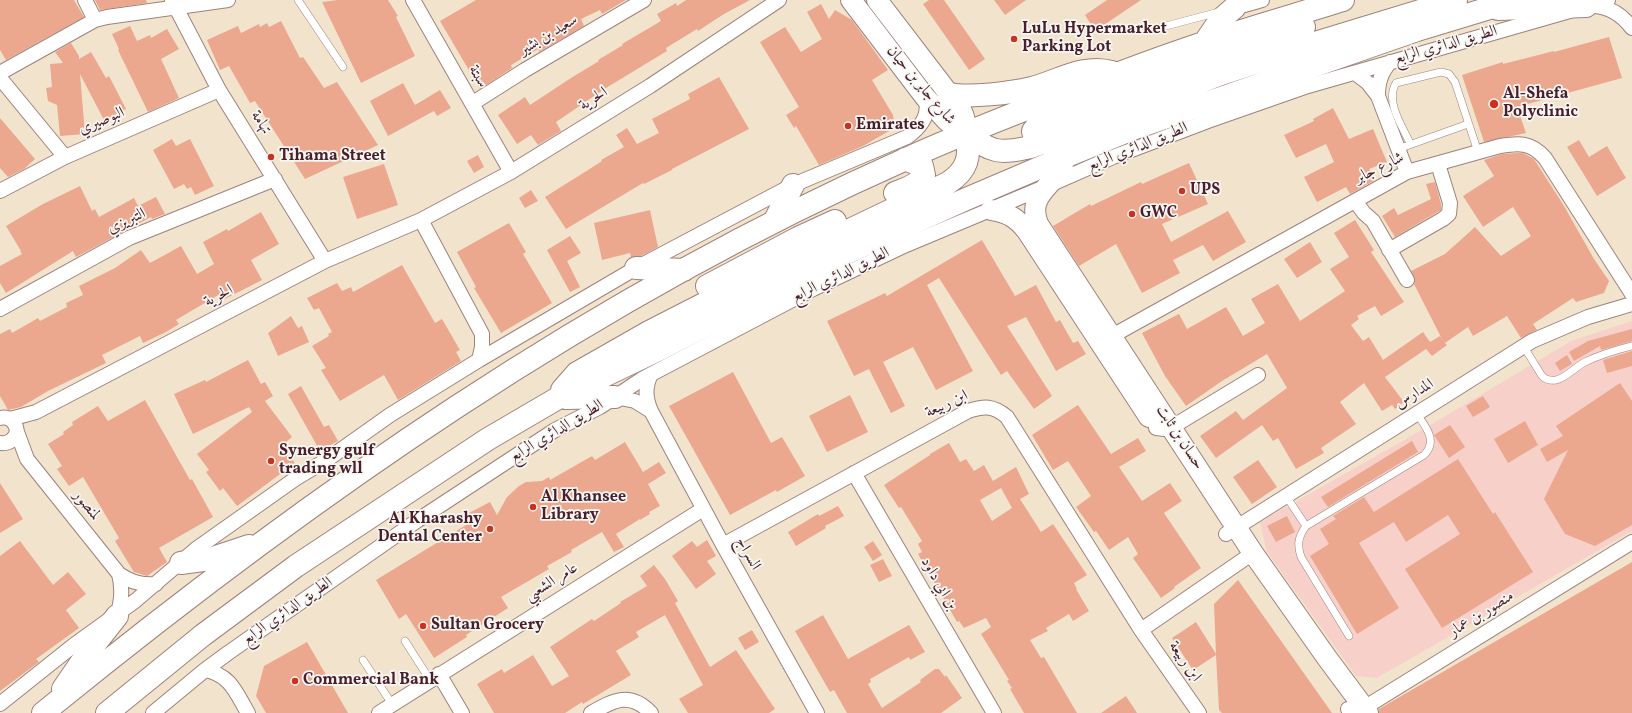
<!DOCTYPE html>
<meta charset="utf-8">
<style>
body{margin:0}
canvas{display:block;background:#f2e4cc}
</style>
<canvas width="1632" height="713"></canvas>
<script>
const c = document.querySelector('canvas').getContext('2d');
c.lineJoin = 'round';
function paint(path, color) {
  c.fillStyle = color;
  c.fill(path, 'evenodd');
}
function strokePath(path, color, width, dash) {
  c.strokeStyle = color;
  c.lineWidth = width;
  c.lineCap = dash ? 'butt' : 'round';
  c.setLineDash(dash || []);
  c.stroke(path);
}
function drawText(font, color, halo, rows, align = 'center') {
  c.font = font + ' Vollkorn,Amiri,serif';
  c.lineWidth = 3.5;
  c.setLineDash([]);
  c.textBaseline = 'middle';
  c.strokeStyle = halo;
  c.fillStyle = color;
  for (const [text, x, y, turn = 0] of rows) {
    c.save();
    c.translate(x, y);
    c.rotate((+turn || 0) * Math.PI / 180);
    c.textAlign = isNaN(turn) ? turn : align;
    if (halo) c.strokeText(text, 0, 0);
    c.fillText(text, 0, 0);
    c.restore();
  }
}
const built = new Path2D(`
 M1632 321V531L1377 678 1356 676 1267 552 1260 522 1427 427 1571 341Z`);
const building = new Path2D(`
 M0 0H74L84 17 6 60 0 50Z
 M95 0H146L147 3 100 10Z
 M338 0H388L398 16 396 17 415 56 361 83 322 2Z
 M476 0H626L602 14 600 10 581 19 584 26 539 52 538 49 511 65 512 68 480 89 440 21Z
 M686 0H750L724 14 698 31 697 29 666 48 667 51 606 88 556 122 561 131 538 145 531 135 517 144 498 115 525 97 530 105 571 78 599 61 598 60 623 45 622 44 661 21 657 14 676 3 677 6Z
 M929 0H944L985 59 969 70 923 4Z
 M994 0H1026L1005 15Z
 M1107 0H1141L1095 31 1085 15Z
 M821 4 829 19 835 10 852 20 888 70 872 80 893 115 894 122 889 131 863 146 819 165 796 126 794 128 786 115 799 107 760 42 785 27 801 52 822 39 807 12Z
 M281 21 300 58 303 57 324 88 337 82 378 145 305 179 255 101 250 103 229 66 220 70 207 40 238 26 241 33 259 24 260 27 267 23 269 27Z
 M130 26 137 41 150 35 151 38 167 29 179 49 161 59 179 98 148 112 118 50 119 49 112 34Z
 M1609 37 1622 78 1517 107 1526 133 1484 142 1462 75 1503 62V64L1554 51V52Z
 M71 43 79 56V59L91 52 106 78 109 76 126 109 104 120 80 74 85 134 60 136 57 105 48 101 46 88 52 87 50 64 63 63 55 52Z
 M719 77 749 129 672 169V170L644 184 643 183 566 229 545 197 588 170 602 161 601 160 624 147 616 135 627 128 637 144 659 133 652 119 690 99 688 94Z
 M403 83 415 105 440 90 451 108 437 116 434 111 388 136 370 101Z
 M1333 108 1349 139 1373 129 1387 162 1369 169 1375 180 1350 194 1346 187 1317 202 1304 177 1334 162 1326 144 1296 158 1284 135 1314 121 1313 119Z
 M0 118 35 159 24 169 8 177 0 168Z
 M172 139 176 146 190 139 214 186 195 195 191 187 187 189 184 184 174 189 153 150Z
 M1579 140 1589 157 1607 146 1626 178 1597 196 1567 147Z
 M1518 153H1523L1534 159 1564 206 1594 259 1609 281 1604 293 1576 302 1573 298 1533 324 1537 330 1521 338 1507 316 1473 336 1468 327 1445 343 1447 345 1432 356 1426 349 1385 377 1404 402 1395 409 1392 405 1382 411 1364 383 1340 402 1356 424 1321 448 1324 453 1296 469 1278 438 1273 441 1262 425 1216 458 1200 436 1236 411 1243 420 1287 388 1267 354 1222 381 1186 406 1165 376 1142 333 1179 314 1187 329 1226 307 1243 336 1265 323 1251 299 1278 284 1300 321 1345 291 1330 269 1349 257 1334 233 1355 220 1374 250 1371 252 1404 302 1381 316 1375 306 1357 316 1359 319 1351 325 1363 341 1369 337 1383 360 1423 332 1430 342 1440 336 1443 341 1414 284 1415 280 1411 271 1445 254 1475 227 1501 256 1531 236 1513 207 1483 227 1463 196 1494 176 1484 160 1502 154Z
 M478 155 484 167 474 173 467 161Z
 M1189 163 1208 204 1162 224 1171 242 1228 211 1246 242 1213 261 1203 245 1173 260 1180 273 1142 293 1116 244 1079 266 1053 226 1090 204 1091 206 1141 182 1142 184Z
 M384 164 398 205 357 219 343 177Z
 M1435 182 1441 204V210L1395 237 1382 216 1394 208 1398 215 1431 199 1426 184Z
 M80 186 92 211 95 209 99 217 134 198 138 206 156 197 165 214 152 219 151 217 76 257 73 251 6 293 0 283V266L22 254 20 251H21L6 226 43 204Z
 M531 190 538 201 525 208 519 198Z
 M650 210 658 247 641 256 631 257 630 253 602 260 594 223Z
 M261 212 279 244 251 260 262 280 223 300 220 294 176 320 179 324 166 332 143 343 140 336 102 355 106 363 48 391 21 407 8 410 0 396V334L10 329 12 333 38 318 40 321 67 307 66 303 83 295 79 286 115 268 141 250 150 263 181 246 197 274 214 264 203 242 227 229 228 231Z
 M509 223 526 252 523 254 552 303 501 333 474 288 476 287 457 252Z
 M570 236 581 253 567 261 580 287 570 292 547 250Z
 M982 240 1015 296 1036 285 1056 322 1060 320 1073 343 1078 341 1086 354 1056 371 1026 317 1007 326 1052 396 1034 409 1007 371 1001 375 939 278 927 285 973 371 936 390 913 347 883 362 905 406 891 413 869 369 854 376 827 321 885 293 887 296Z
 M1310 242 1322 262 1297 278 1284 259Z
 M402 265 435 323 442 319 460 350 456 352 461 361 398 400 384 375 340 401 321 370 326 368 312 346 329 336 328 334 332 332 319 308 314 310 307 298 337 283 342 291 351 287 353 292Z
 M291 316 298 328 302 326 309 342 278 356 268 333Z
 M1632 329V341L1601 350 1600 346 1574 361 1569 352 1588 341Z
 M1632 351V366L1607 373 1603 360Z
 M1567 355 1572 364 1560 371 1555 363Z
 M248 360 261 384 265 382 273 396 265 401 292 437 281 446 295 463 237 506 223 488 220 491 206 472 209 470 197 454 252 412 249 407 193 434 174 394 205 380 206 382Z
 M733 372 771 443 782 437 805 476 777 492 776 490 730 515 669 406Z
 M1620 383 1632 401V525L1595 546 1565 534 1544 499 1568 450 1547 462 1540 449 1563 436 1556 426Z
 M301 386 324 427 329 425 338 441 320 451 288 394Z
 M850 395 868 432 827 452 809 416Z
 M1483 396 1490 407 1473 417 1466 406Z
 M145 400 190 480 192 479 213 517 159 548 167 562 147 576 134 572 115 541 119 538 83 477 69 486 57 469 62 466 48 444 64 434 63 432 73 425 72 422 98 406 108 421Z
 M1078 405 1111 454 1138 438 1146 451 1119 467 1142 501 1170 483 1182 501 1164 513 1201 568 1174 587 1175 588 1161 598 1133 558 1138 554 1128 537 1109 550 1096 531 1094 532 1076 507 1091 496 1068 461 1053 470 1032 435Z
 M1525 421 1538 445 1508 463 1494 439Z
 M1450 425 1465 447 1449 458 1434 435Z
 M1412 441 1418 452 1328 507 1321 497Z
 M625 442 643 472 659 462 666 473 648 484 660 506 649 512 650 514 640 520V519L616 534 624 547 614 552 602 532 571 550 572 552 547 566 549 569 501 597 508 608 466 635 467 637 434 658 406 614 399 619 376 580 471 522 467 514 490 502 497 515 507 497 519 486 526 482 542 481 549 477 550 480 592 456 595 460Z
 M949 443 960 462 966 459 974 471 984 465 993 481 1016 467 1029 494 1020 499 1041 532 1053 524 1087 575 1074 583 1077 589H1076L1089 611 1073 621 1069 614 1046 628 1048 631 1030 640 1041 658 1044 657 1077 713H1024L1010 689 1012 688 1007 681 1009 680 981 634 991 627 986 618 964 628 959 621 957 622 918 554 922 552 918 544 922 541 901 507 899 508 884 485 930 455V454ZM1001 488 1012 508 992 521 980 500Z
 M1458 459 1493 514 1495 512 1533 572 1442 628 1405 569 1460 534 1448 515 1406 542 1394 522 1359 543 1399 608 1357 634 1310 556 1329 544 1320 529 1336 519 1333 516 1364 497 1374 512Z
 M1258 460 1277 487 1252 504 1233 477Z
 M0 483 23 519 0 533Z
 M838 506 844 516 825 526 826 528 796 546 788 532 818 514 819 516Z
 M1287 516 1295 532 1276 542 1267 526Z
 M707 540 716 556 707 561 716 574 696 589 672 556 692 541 697 547Z
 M20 541 53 585 68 572 86 594 66 610 79 628 36 659 39 662 0 691V556Z
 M873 541 882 555 873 561 864 547Z
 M883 559 892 576 879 582 870 565Z
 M1632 562V713H1379V709Z
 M654 565 665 579 678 601 675 603 710 667 736 650 775 709 769 713H688L679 699 703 685 665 615 636 632 639 637 616 651 631 675 583 704 582 702 565 713H494L477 684 502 669 504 673 533 655 552 686 569 676 550 647 592 619 594 621 621 603 620 602 647 586 640 576Z
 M1238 580 1332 713H1222L1219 710 1216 655 1193 670 1172 638 1196 622 1216 654 1214 604Z
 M823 615 848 659 909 625 925 652 910 660 909 657 870 679 871 682 868 684 882 708 921 682 920 680 935 669H939L945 677 946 675 962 698 941 713H847L834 690 830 692 795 631Z
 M752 630 759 642 745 650 738 638Z
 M307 642 348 713H266L256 696 264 666Z
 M1126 696 1137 713H1101Z`);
const lane = new Path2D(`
 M298 0 343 67
 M1162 27 1219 12
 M1410 143C1402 126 1385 101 1396 83L1441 72 1449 74 1455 82 1478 152
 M1398 149 1468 124
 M1524 347 1542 376C1546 380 1550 381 1556 380 1566 378 1575 367 1585 362 1600 355 1616 350 1632 346
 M1286 496 1306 526 1424 455C1438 441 1426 427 1417 414
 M1306 526C1298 537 1297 545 1301 557L1349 636
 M405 641 430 680
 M363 660 392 704`);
const street = new Path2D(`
 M85 0 95 20
 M172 0 219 90 325 261
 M413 0 511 172
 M1592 6C1609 6 1622 15 1632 28
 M1234 8 1262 0
 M0 73 95 20 107 17 228 0
 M1355 73 1368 83 1378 96 1407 172
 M0 78 65 157
 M1378 96C1378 82 1381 73 1390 62
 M473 103 525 70 644 0
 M0 191 65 157 219 90
 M1355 201 1364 213 1373 221 1407 280
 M421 220 482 334V347L479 360
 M1389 250 1443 219 1449 214 1450 203 1438 164
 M0 309 129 238 275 179
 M1102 337 1112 336 1407 172 1500 146C1519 143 1531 142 1545 158L1632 294
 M651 374C645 387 645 397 651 411L723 545 817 713
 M615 397 635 401 651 411
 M0 418C10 416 16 422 17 432 14 440 9 444 0 443
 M10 419 36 412 325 261 421 220 511 172 650 86 779 0
 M1156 428 1165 429 1172 427 1258 375
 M17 432 27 459 119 574C131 582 141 585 156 584
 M854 473 994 713
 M1226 534 1532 341 1588 317 1632 304
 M723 545 968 411C984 406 993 405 1007 417L1141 630 1199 713
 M117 616C122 601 123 589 119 574
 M1141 630 1253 553
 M205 670C231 675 236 693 248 713
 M439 674 462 713
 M0 704 74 645 135 601 196 549 295 479 328 459 390 415 479 360 636 268 793 185 907 137C921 127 931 115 925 97
 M1348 709 1359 710 1364 708 1632 542
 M153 713 205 670 228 653 418 520 555 430 600 407 642 379 813 289 906 245 1047 186 1113 157 1208 121 1308 86 1608 0
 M379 713 703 509
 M591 713C614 700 630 691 651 713`);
const secondary = new Path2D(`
 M851 0 925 97 947 121 957 129 966 133C966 114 961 108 949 94L877 0
 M1067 156C1063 163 1060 170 1056 176 1043 192 1029 201 1038 224L1253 553 1327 658 1368 713
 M991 210C1008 213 1016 217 1027 231L1149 417`);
const primary = new Path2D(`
 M1498 9 1586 6
 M1205 42 1220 20 1234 8
 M949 94C970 98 1011 93 1032 88 1059 81 1083 64 1112 72
 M966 133C992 153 999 154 1031 147L1221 74 1312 44 1456 0
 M1044 143 1035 139 1033 131 1037 126 1043 123 1304 27
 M895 193C905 189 919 185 924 175L922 166 905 159
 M774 222 793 185
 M636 268 684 270
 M707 286 798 238 835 221
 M562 390 577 373 649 332 833 238 948 183C968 170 971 156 966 133
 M565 398 615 397
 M181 563 210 559 249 546
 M63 689 87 654 117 616
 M43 713C308 497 592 298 906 159 954 137 1003 118 1052 99 1103 79 1154 59 1207 42 1252 27 1298 14 1343 0
 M107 713 203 635 296 566 488 439 558 398 662 348 849 252 964 200 1067 156 1135 128 1417 30 1516 0`);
const markers = [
 [1014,39,4,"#c8321e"],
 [1494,104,5,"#c8321e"],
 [848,126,4,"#c8321e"],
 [271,157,4,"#c8321e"],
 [1182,191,4,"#c8321e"],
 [1132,214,4,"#c8321e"],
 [271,461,4,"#c8321e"],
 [533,507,4,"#c8321e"],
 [490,529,4,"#c8321e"],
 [423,626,4,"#c8321e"],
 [295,681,4,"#c8321e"]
];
const poiNames = [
 ["LuLu Hypermarket",1022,30],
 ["Parking Lot",1022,48],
 ["Al-Shefa",1503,95],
 ["Polyclinic",1503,113],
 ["Emirates",856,126],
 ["Tihama Street",279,157],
 ["UPS",1190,191],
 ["GWC",1140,214],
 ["Synergy gulf",279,452],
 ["trading wll",279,470],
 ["Al Khansee",541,498],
 ["Library",541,516],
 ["Al Kharashy",482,520,"right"],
 ["Dental Center",482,538,"right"],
 ["Sultan Grocery",431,626],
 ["Commercial Bank",303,681]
];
const streetNames = [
 ["سعيد بن بشير",549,36,-31],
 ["الطريق الدائري الرابع",1446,46,-16],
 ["سبتة",477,77,60],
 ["شارع جابر بن حيان",920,86,50],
 ["الحرية",594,100,-32],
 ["البوصيري",102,122,-23],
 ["تهامة",260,123,58],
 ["الطريق الدائري الرابع",1138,148,-22],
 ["شارع جابر",1380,169,-26],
 ["التبريزي",127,222,-25],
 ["الطريق الدائري الرابع",841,276,-26],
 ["الحرية",219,297,-27],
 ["المدارس",1415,395,-32],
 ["ابن ربيعة",947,405,-25],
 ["الطريق الدائري الرابع",557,432,-31],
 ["حسان بن ثابت",1179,438,57],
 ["لمنصور",86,506,51],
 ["السراج",747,554,61],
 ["عامر الشعبي",552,583,-32],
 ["بن ابي داود",938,584,60],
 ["الطريق الدائري الرابع",288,612,-35],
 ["منصور بن عمار",1482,615,-32],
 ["ابن ربيعة",1184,662,55]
];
paint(built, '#f7d0ca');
paint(building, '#eca78f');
strokePath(lane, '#9e827c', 8);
strokePath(street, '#9e827c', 16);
strokePath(secondary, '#9e827c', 22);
strokePath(primary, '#9e827c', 24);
strokePath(lane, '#fff', 7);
strokePath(street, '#fff', 14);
strokePath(secondary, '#fff', 20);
strokePath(primary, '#fff', 22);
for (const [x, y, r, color] of markers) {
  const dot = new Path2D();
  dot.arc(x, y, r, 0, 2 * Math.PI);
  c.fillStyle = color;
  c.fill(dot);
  strokePath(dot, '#f6f6f2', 1.5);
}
drawText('bold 16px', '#4a1f2b', '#f6f6f2', poiNames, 'left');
drawText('16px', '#4a1f2b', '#f6f6f2', streetNames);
</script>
